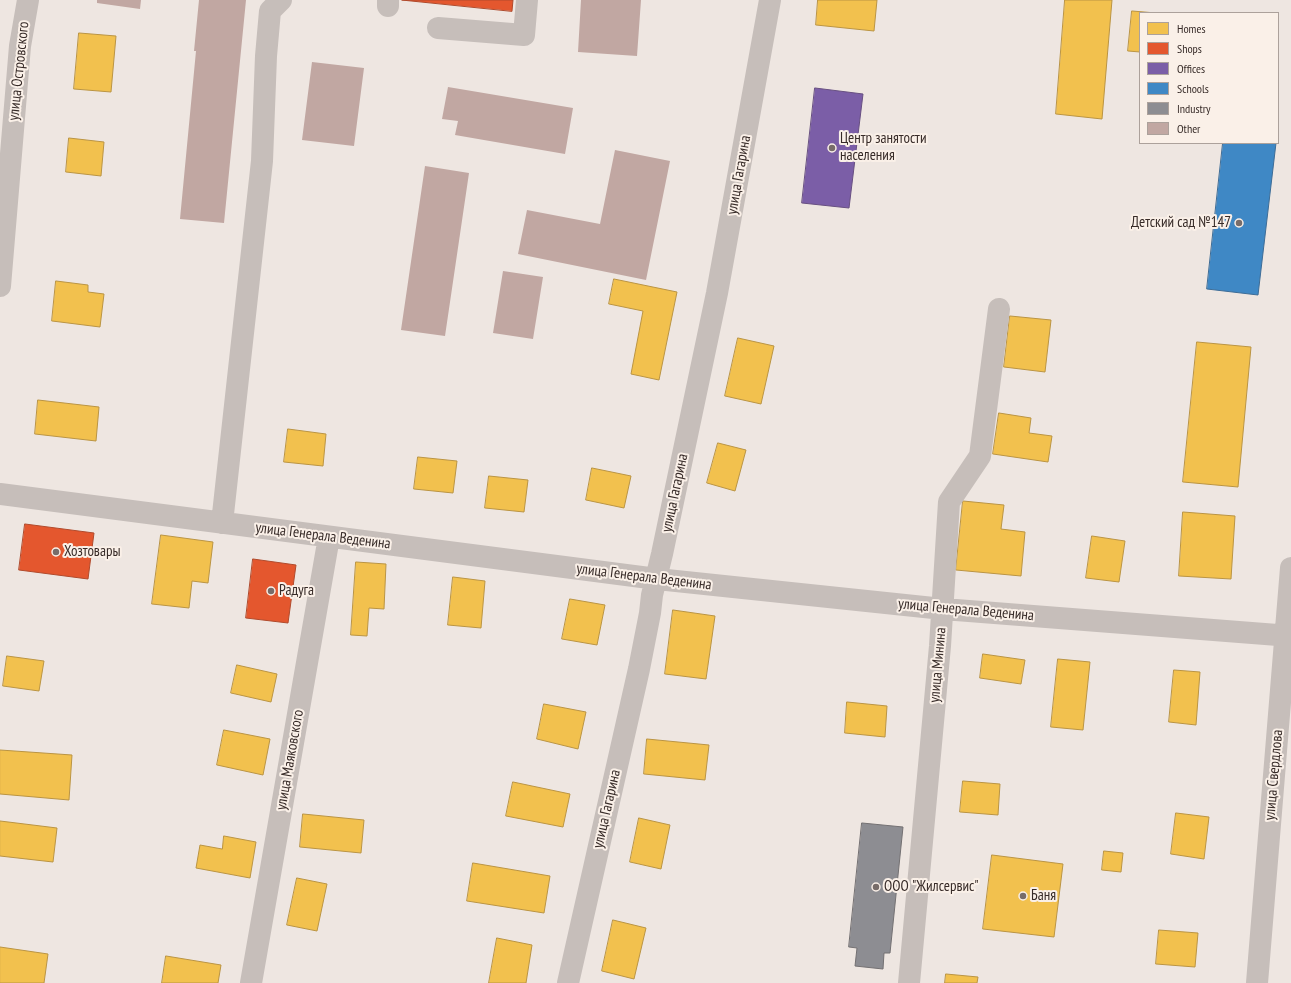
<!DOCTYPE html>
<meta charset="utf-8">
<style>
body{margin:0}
#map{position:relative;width:1291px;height:983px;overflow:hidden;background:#eee6e1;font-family:"PT Sans Narrow",sans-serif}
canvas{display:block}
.legend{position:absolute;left:1139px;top:12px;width:140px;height:132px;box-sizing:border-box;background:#faf0e8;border:1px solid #aca19b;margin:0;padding:5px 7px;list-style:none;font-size:12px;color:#372b28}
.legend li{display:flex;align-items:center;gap:8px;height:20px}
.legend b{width:20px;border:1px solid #aca19b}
</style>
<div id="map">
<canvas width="1291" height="983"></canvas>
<ul class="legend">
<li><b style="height:11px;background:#f2c14e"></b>Homes</li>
<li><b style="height:11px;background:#e4572e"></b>Shops</li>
<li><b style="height:11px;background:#7b5ea7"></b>Offices</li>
<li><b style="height:11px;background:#3f88c5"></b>Schools</li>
<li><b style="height:11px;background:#8d8d92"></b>Industry</li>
<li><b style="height:11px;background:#c1a7a2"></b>Other</li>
</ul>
</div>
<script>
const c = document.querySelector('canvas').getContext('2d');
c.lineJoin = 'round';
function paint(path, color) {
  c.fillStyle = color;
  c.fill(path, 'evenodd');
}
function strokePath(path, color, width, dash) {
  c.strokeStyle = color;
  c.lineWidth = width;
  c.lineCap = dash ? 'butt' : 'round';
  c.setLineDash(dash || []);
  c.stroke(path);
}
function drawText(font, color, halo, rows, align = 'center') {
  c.font = font + ' "PT Sans Narrow",sans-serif';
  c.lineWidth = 4;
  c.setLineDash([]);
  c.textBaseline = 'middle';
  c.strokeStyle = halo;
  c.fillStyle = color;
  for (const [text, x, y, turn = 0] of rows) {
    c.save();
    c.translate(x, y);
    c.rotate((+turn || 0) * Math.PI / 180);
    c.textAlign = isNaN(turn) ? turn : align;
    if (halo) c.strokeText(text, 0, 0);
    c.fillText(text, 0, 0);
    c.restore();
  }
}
const homes = new Path2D(`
 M818 0H877L874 31 816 25Z
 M1065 0H1112L1102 119 1056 114Z
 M1132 11 1156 13H1140V52L1128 51Z
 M79 33 116 36 111 92 74 89Z
 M69 138 104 142 101 176 66 172Z
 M614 279 677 292 659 380 631 374 643 311 609 304Z
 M56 281 88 285V292L104 294 100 327 52 321Z
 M1010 316 1051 320 1045 372 1004 367Z
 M738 338 774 346 761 404 725 396Z
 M1197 342 1251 347 1238 487 1183 482Z
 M38 400 99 407 96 441 35 434Z
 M999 413 1031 418 1029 433 1052 436 1048 462 993 454Z
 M288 429 326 434 323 466 284 462Z
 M718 443 746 450 735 491 707 483Z
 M418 457 457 461 453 493 414 489Z
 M592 468 631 476 624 508 586 500Z
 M489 476 528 480 524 512 485 508Z
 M963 501 1004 505 1001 529 1025 532 1021 576 956 570Z
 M1183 512 1235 516 1231 579 1179 576Z
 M161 535 213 542 208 583 192 581 189 608 152 604Z
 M1092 536 1125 541 1119 582 1086 578Z
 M356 562 386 564 384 609 369 608 367 636 351 635Z
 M453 577 485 581 481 628 448 625Z
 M570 599 605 605 597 645 562 639Z
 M673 610 715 616 706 679 665 674Z
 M983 654 1025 660 1021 684 980 678Z
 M7 656 44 661 39 691 3 686Z
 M1058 659 1090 662 1083 730 1051 727Z
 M237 665 277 674 271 702 231 693Z
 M1174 670 1200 672 1196 725 1169 722Z
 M847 702 887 706 885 737 845 733Z
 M544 704 586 712 578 749 537 739Z
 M224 730 270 739 263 775 217 765Z
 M647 739 709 745 705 780 644 774Z
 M0 750 72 755 69 800 0 794Z
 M963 781 1000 784 998 815 960 812Z
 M513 782 570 794 563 827 506 816Z
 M1176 813 1209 817 1204 859 1171 854Z
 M303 814 364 820 361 853 300 847Z
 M639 818 670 825 661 869 630 862Z
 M0 821 57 828 53 862 0 856Z
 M224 836 256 842 250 878 196 868 200 845 222 849Z
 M1104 851 1123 853 1121 872 1102 870Z
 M992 855 1063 864 1054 937 983 929Z
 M473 863 550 876 544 913 467 901Z
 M297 878 327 884 317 931 287 925Z
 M613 920 646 928 634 979 602 971Z
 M1159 930 1198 933 1195 967 1156 964Z
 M497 938 532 945 526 983H489Z
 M0 947 48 954 44 983H0Z
 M166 956 221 965 218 983H162Z
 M946 974 978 977 977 983H945Z`);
const shops = new Path2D(`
 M402 0H513L512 11Z
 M25 524 94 533 88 579 19 570Z
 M253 559 296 565 288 623 246 618Z`);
const offices = new Path2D(`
 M815 88 863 94 849 208 802 203Z`);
const schools = new Path2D(`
 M1223 143H1276L1258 295 1207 289Z`);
const industry = new Path2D(`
 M862 823 903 827 890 953H884L883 969 855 966 857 948 849 947Z`);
const building = new Path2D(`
 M97 0H141L140 9 97 3Z
 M199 0H246L224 223 180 219 196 51H194Z
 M581 0H641L637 56 578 52Z
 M312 62 364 68 354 146 302 140Z
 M448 87 573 108 565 154 455 135 458 121 442 119Z
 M615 150 670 161 646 280 518 254 527 210 600 224Z
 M425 166 469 173 445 336 401 330Z
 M503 271 543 277 533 339 493 333Z`);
const minor = new Path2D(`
 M388 6V0
 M438 28 524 35 527 0
 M0 286 20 46 28 0
 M0 494 657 579 943 609 1291 636
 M222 523 262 161 266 56 270 11 281 0
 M251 983 329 537
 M568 983 639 669 650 613 652 595 662 554 717 293 770 0
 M909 983 940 646 949 502 980 456 999 309
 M1257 983 1291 568`);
const markers = [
 [832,148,4,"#776c69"],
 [1239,223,4,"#776c69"],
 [56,552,4,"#776c69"],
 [271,591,4,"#776c69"],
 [876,887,4,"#776c69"],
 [1023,896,4,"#776c69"]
];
const streetNames = [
 ["улица Островского",19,71,-84],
 ["улица Гагарина",739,175,-80],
 ["улица Гагарина",675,493,-78],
 ["улица Генерала Веденина",323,536,7],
 ["улица Генерала Веденина",644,577,7],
 ["улица Генерала Веденина",966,610,5],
 ["улица Минина",938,665,-85],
 ["улица Маяковского",290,760,-80],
 ["улица Свердлова",1274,775,-85],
 ["улица Гагарина",607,809,-77]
];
const poiNames = [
 ["Центр занятости",840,139],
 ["населения",840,156],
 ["Детский сад №147",1231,223,"right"],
 ["Хозтовары",64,552],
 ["Радуга",279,591],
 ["ООО \"Жилсервис\"",884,887],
 ["Баня",1031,896]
];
paint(homes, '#f2c14e');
strokePath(homes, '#ba9443', 1);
paint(shops, '#e4572e');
strokePath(shops, '#b04a2c', 1);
paint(offices, '#7b5ea7');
strokePath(offices, '#674f81', 1);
paint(schools, '#3f88c5');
strokePath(schools, '#3d6c96', 1);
paint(industry, '#8d8d92');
strokePath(industry, '#737072', 1);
paint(building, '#c1a7a2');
strokePath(minor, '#c6beba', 22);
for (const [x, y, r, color] of markers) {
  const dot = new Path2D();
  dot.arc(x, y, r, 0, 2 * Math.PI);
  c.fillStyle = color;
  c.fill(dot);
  strokePath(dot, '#faf0e8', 1.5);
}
drawText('15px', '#372b28', '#faf0e8', streetNames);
drawText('15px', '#372b28', '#faf0e8', poiNames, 'left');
</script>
